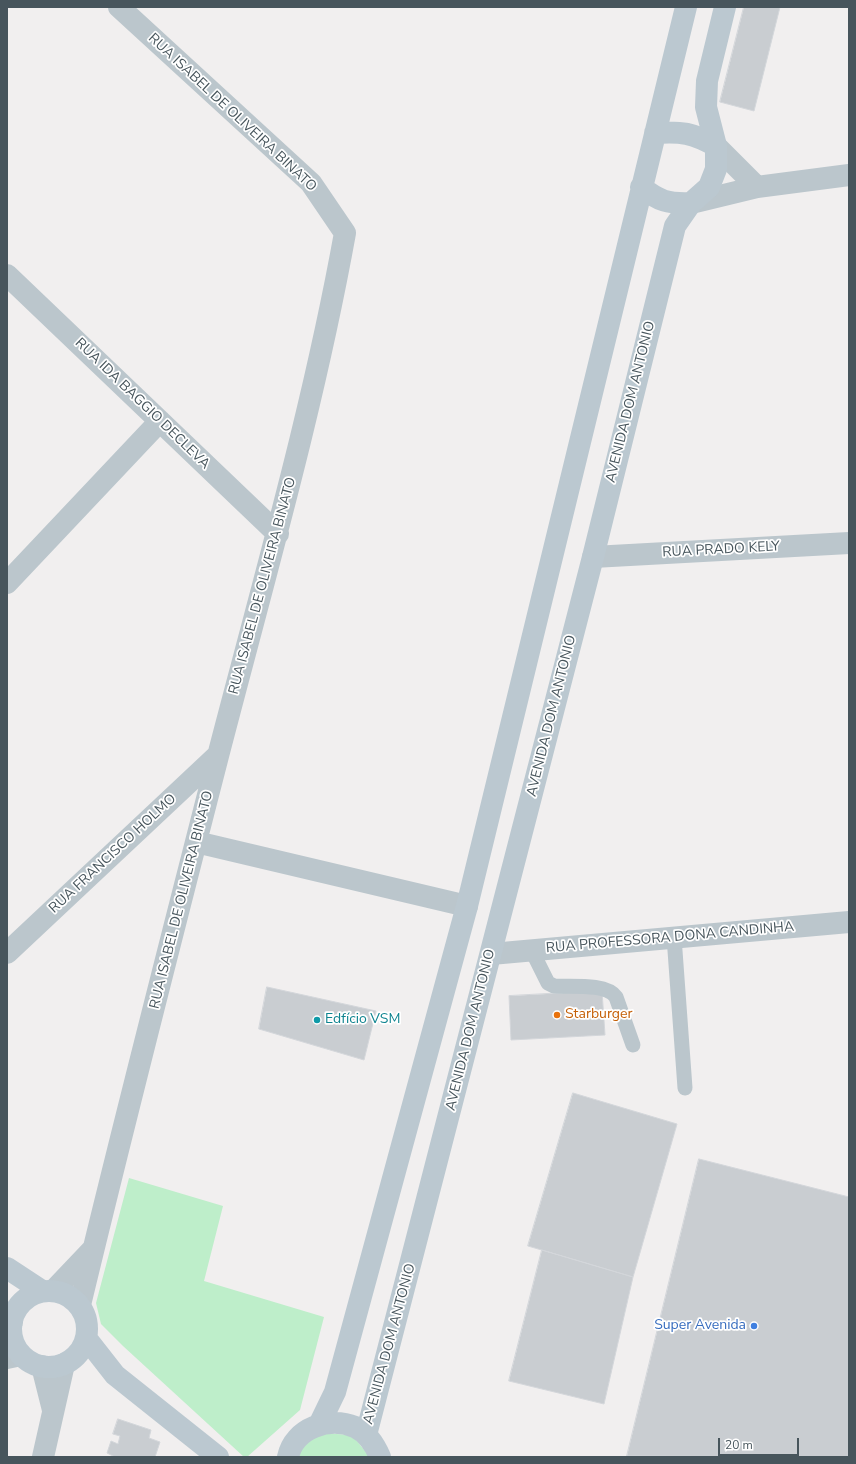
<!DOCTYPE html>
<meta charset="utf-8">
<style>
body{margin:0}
#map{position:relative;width:856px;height:1464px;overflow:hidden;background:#f1efef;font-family:"Nunito Sans",sans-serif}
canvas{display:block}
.frame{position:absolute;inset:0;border:8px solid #47555c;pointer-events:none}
.scale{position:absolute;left:718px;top:1438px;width:81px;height:18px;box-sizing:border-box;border:2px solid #47555c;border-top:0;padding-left:5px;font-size:12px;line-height:14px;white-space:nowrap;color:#47555c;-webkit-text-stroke:3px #fff;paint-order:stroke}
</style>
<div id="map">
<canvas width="856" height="1464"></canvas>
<div class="frame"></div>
<div class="scale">20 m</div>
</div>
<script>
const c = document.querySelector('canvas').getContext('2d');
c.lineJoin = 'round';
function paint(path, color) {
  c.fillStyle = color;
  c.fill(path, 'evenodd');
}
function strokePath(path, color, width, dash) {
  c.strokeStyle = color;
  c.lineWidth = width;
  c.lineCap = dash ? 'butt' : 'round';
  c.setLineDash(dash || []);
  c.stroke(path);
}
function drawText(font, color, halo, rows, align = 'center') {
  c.font = font + ' "Nunito Sans",sans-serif';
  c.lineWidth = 3.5;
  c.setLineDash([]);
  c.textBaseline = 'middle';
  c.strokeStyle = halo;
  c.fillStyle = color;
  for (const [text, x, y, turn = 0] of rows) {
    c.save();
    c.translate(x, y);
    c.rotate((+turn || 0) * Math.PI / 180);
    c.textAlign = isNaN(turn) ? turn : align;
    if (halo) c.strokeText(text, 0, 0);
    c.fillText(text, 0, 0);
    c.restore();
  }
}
const green = new Path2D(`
 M129 1178 223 1206 204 1281 324 1317 300 1410 247 1457H244L123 1346 101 1324 96 1303Z
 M321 1433 352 1435 370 1457H297L302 1447Z`);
const building = new Path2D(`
 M744 7H780L754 111 720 102Z
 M267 987 376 1011 364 1060 259 1029Z
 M602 991 605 1035 511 1040 509 996Z
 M573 1093 677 1124 633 1277 528 1246Z
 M699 1159 849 1197V1457L627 1456Z
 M542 1250 633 1277 604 1404 509 1381Z
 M118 1419 151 1430 149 1438 160 1442 155 1457H115L107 1453 111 1441 118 1444 120 1436 113 1434Z`);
const lane = new Path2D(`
 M674 937 685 1088
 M532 951 548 983 554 986C571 987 606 983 616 997L633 1045`);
const street = new Path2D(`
 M716 146 757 187
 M691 203 757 187 849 175
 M7 275 278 534
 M593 557 849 543
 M7 583 160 421
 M196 842 467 906
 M7 953 218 755
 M491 954 849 922
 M54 1290 93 1249
 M80 1305C124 1122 171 939 218 756 263 582 313 410 345 233L311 183 119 7
 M7 1328 12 1322
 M7 1358 21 1355
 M42 1366 53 1410
 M43 1457 64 1364`);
const secondary = new Path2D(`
 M655 133C681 131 693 133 716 146
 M641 187C659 201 668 204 691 203
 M7 1268 42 1291
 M11 1329a38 38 0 1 1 76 0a38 38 0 1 1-76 0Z
 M86 1338 115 1375 218 1457
 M319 1425 335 1392 467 906 686 7
 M366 1435 593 557 675 226 691 203 709 187 716 169V146L706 107 707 81 725 7
 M288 1457C294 1428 329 1416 355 1427 367 1433 375 1445 380 1457`);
const markers = [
 [557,1015,4,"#e8710a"],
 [317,1020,4,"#0f9aa8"],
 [754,1326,4,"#3f7fe0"]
];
const streetNames = [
 ["RUA ISABEL DE OLIVEIRA BINATO",232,113,43],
 ["AVENIDA DOM ANTONIO",631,402,-76],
 ["RUA IDA BAGGIO DECLEVA",142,404,44],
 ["RUA PRADO KELY",721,550,-3],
 ["RUA ISABEL DE OLIVEIRA BINATO",263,586,-75],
 ["AVENIDA DOM ANTONIO",552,716,-76],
 ["RUA FRANCISCO HOLMO",113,854,-43],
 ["RUA ISABEL DE OLIVEIRA BINATO",182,900,-76],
 ["RUA PROFESSORA DONA CANDINHA",670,938,-5],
 ["AVENIDA DOM ANTONIO",471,1030,-76],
 ["AVENIDA DOM ANTONIO",390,1344,-75]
];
const foodNames = [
 ["Starburger",565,1015]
];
const cultureNames = [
 ["Edfício VSM",325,1020]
];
const shopNames = [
 ["Super Avenida",746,1326]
];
paint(green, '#beeeca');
paint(building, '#c9cdd1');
strokePath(building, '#d3d6da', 1);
strokePath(lane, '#bbc6cc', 15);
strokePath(street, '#bbc6cc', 22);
strokePath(secondary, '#bbc8d0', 22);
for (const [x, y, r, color] of markers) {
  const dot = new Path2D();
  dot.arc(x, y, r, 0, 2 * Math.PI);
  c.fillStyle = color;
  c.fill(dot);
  strokePath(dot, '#fff', 1.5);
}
drawText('14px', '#47555c', '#fff', streetNames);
drawText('14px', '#c56008', '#fff', foodNames, 'left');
drawText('14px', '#0d838f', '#fff', cultureNames, 'left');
drawText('14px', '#366cbe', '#fff', shopNames, 'right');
</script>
